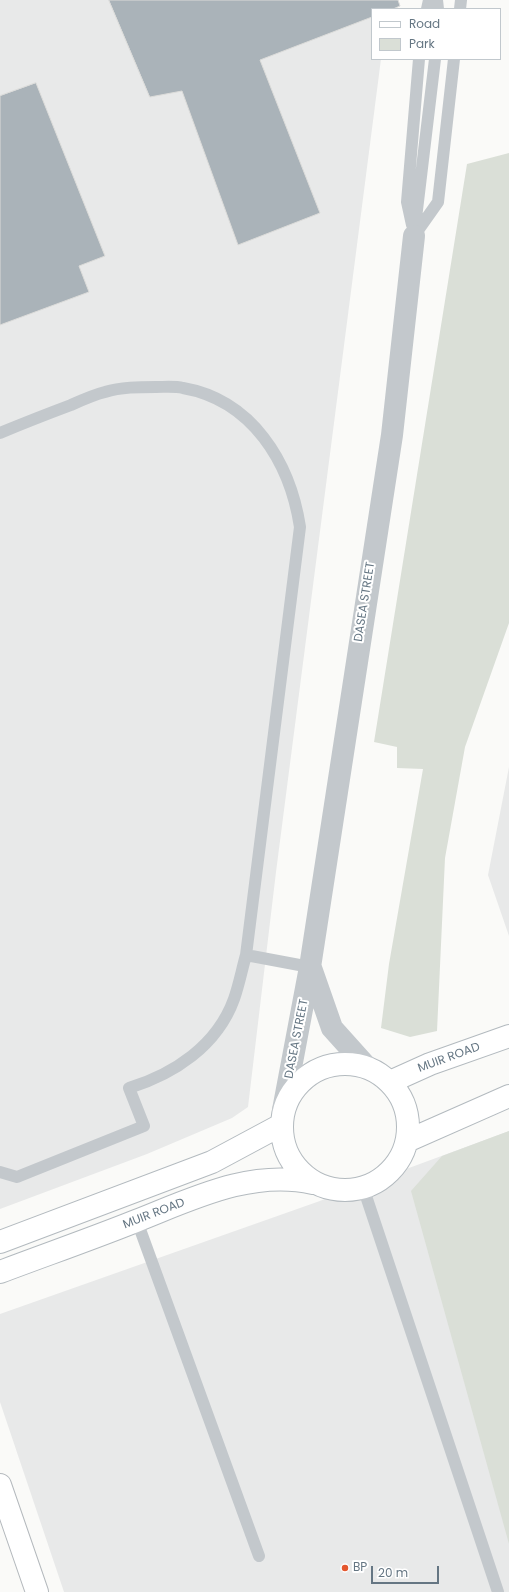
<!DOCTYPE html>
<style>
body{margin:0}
#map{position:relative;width:509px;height:1592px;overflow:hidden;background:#fafaf8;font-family:Poppins,sans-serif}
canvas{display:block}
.legend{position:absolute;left:371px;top:8px;width:130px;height:52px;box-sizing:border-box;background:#fff;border:1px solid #c1c8cd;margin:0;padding:5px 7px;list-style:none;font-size:12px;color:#657683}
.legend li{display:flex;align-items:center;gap:8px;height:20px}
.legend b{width:20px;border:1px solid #c1c8cd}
.scale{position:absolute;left:371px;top:1566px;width:68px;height:18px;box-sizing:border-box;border:2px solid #657683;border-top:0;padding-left:5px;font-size:12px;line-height:14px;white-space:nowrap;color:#657683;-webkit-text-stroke:3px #fff;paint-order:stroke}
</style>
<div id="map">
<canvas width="509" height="1592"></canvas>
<ul class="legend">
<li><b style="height:5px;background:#fff"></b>Road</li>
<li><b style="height:11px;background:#dadfd7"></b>Park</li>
</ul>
<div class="scale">20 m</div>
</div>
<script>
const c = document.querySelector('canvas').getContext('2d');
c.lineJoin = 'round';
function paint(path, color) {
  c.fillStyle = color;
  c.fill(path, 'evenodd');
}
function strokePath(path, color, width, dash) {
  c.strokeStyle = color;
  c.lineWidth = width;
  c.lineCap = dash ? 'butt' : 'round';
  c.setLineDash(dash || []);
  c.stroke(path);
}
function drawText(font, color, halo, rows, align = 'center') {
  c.font = font + ' Poppins,sans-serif';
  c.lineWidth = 4;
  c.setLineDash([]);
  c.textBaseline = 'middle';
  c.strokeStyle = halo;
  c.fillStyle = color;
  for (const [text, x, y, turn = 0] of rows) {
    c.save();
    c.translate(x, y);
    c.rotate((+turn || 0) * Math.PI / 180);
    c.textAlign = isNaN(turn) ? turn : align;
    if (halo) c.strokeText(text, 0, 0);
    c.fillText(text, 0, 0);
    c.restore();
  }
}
const built = new Path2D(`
 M0 0H389L372 9V59H381L276 872 248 1107 232 1118 147 1154 0 1209Z
 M509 767V936L488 875Z
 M509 1131V1592H64L0 1402V1314L317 1202Z`);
const green = new Path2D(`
 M509 153V623L465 747 445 858 437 1031 410 1037 381 1028 389 964 423 769 397 768V747L374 742 467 164Z
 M509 1131V1544L411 1191 442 1156Z`);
const building = new Path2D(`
 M109 0H398L400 6 393 9H372V17L260 60 320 213 238 245 182 91 150 97Z
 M36 83 105 256 79 266 89 292 0 325V96Z`);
const lane = new Path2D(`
 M437 0 438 9
 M427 9 429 0
 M460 9 461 0
 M412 225 407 202 419 59
 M414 235 435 59
 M414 236 438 202 454 59
 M0 433C24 423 47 414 71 405 82 400 93 395 105 392 121 387 139 387 156 387 165 387 175 386 183 388 252 400 290 462 300 527L246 955
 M0 1172 17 1177 144 1126 129 1088C174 1074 217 1046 234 999 239 985 242 969 246 955L310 967
 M363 1187 498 1592
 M137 1221 259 1556`);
const street = new Path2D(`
 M311 968 332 1028 367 1067
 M283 1110 310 967 392 435 414 236`);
const secondary = new Path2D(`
 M282 1127a63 63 0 1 1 126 0a63 63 0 1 1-126 0Z
 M390 1082 430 1064 509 1036
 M407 1141 509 1096
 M0 1242 212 1162 281 1125
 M0 1272C45 1255 91 1239 136 1221 192 1199 251 1169 313 1183`);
const highway = new Path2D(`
 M0 1485 37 1592`);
const markers = [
 [345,1568,4,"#e4572e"]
];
const streetNames = [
 ["DASEA STREET",365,602,-81],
 ["DASEA STREET",297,1039,-79],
 ["MUIR ROAD",449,1058,-20],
 ["MUIR ROAD",154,1214,-21]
];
const poiNames = [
 ["BP",353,1568]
];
paint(built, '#e8e9e9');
paint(green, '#dadfd7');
paint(building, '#aab3b9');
strokePath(building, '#dcdcda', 1);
strokePath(secondary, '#b3babf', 24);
strokePath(highway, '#b4b9bd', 24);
strokePath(lane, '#c3c8cc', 12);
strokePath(street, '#c3c8cc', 22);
strokePath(secondary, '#fff', 22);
strokePath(highway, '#fff', 22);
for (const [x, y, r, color] of markers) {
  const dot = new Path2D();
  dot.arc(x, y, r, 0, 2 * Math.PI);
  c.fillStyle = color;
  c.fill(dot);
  strokePath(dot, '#fff', 1.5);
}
drawText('12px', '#657683', '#fff', streetNames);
drawText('12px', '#657683', '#fff', poiNames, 'left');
</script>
